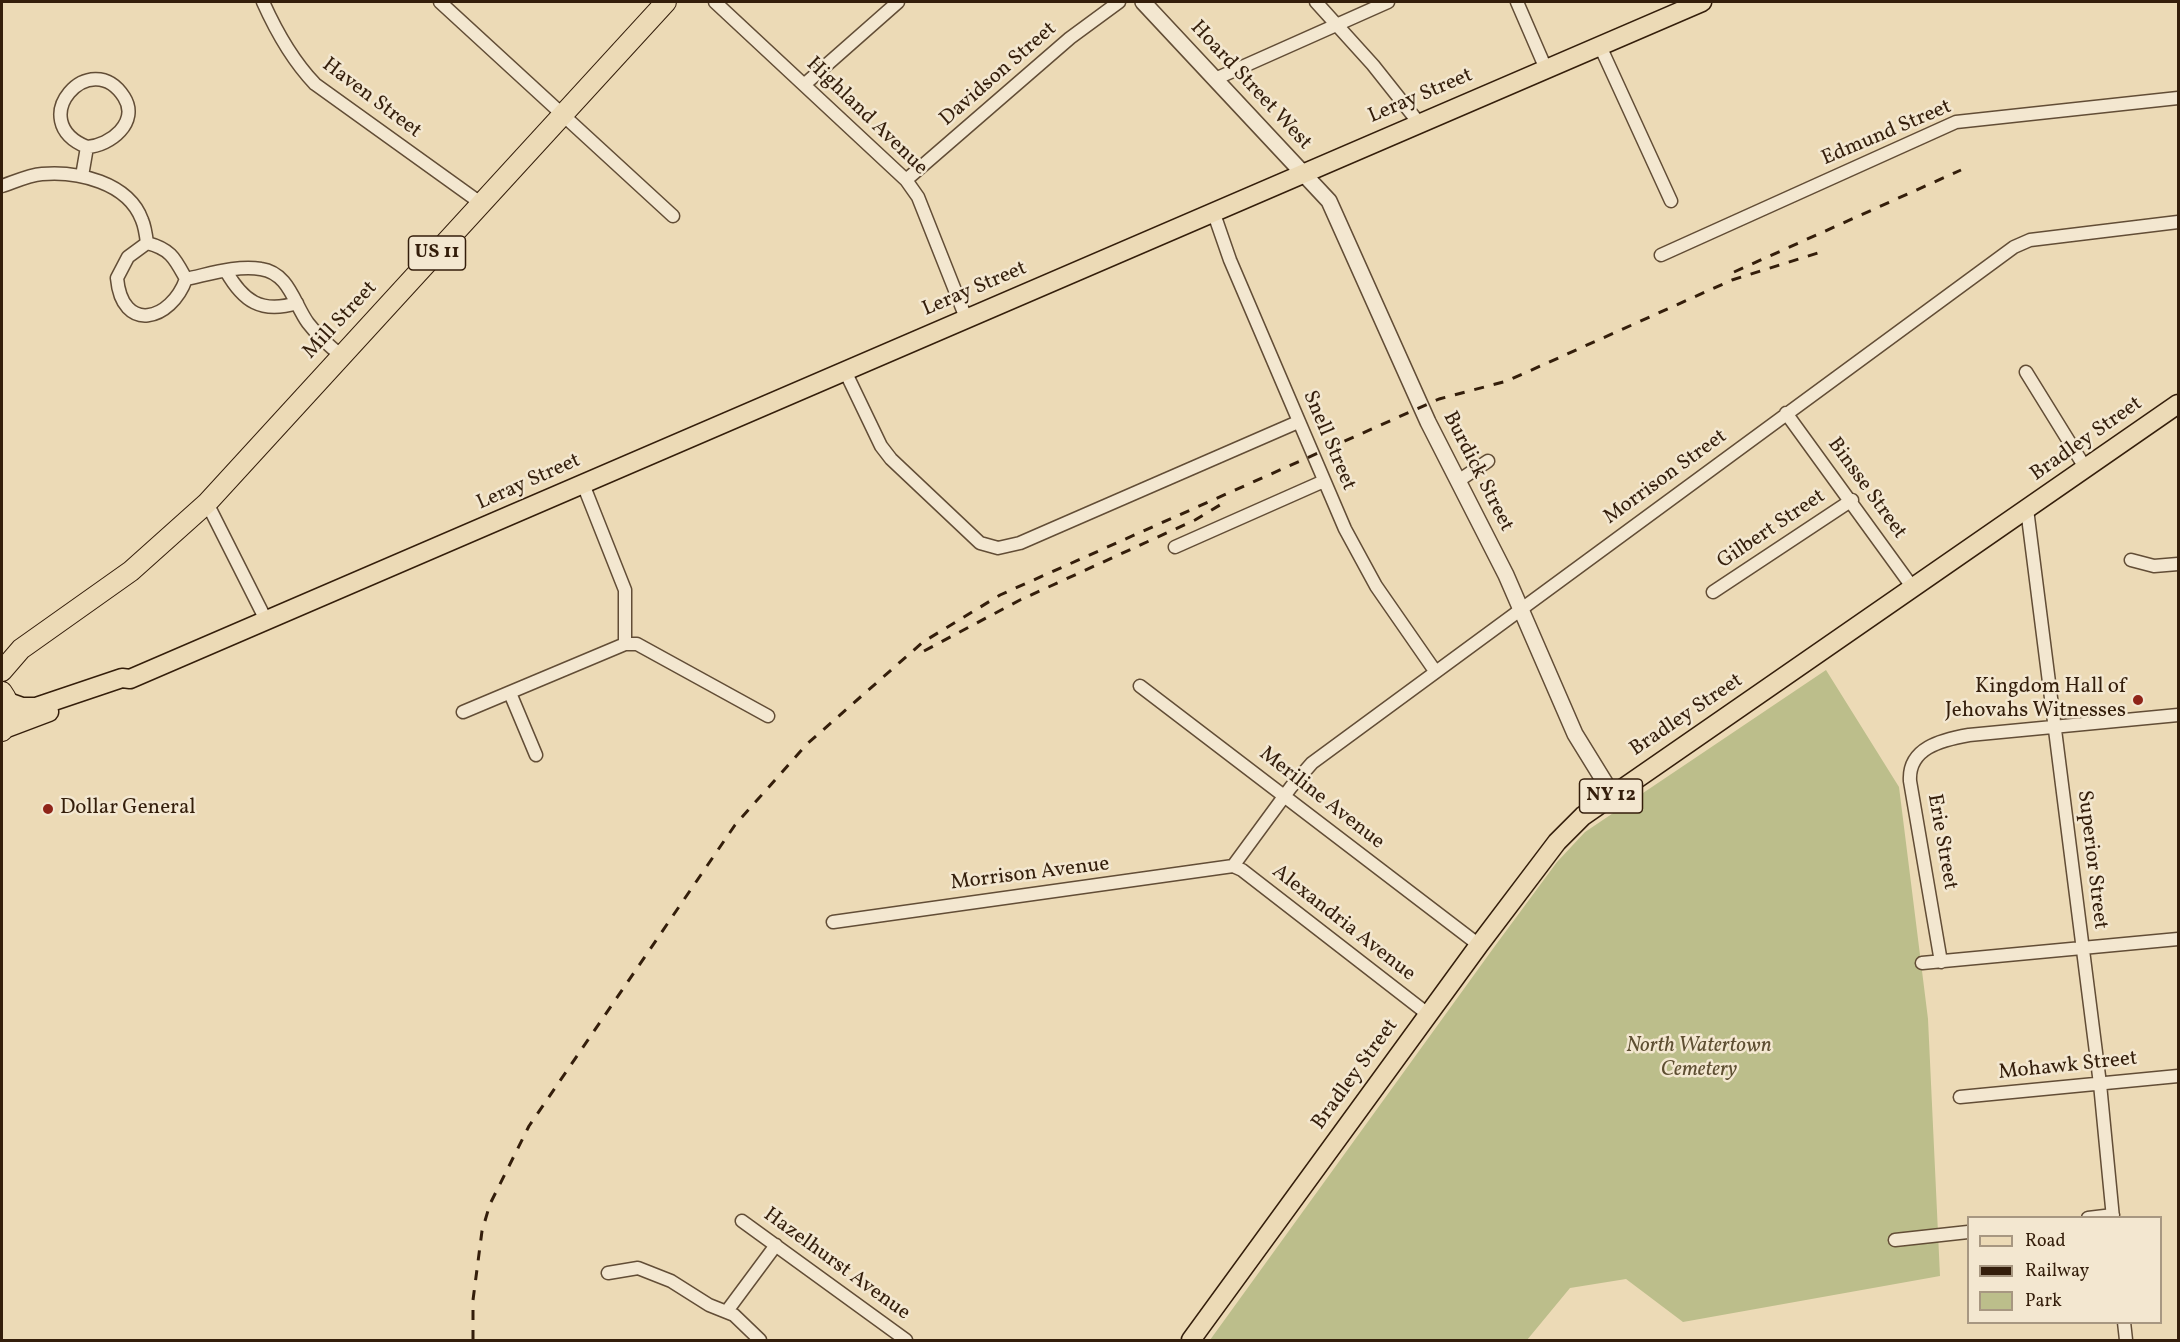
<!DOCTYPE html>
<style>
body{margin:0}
#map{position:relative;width:2180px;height:1342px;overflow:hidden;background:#ecdab6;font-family:Vollkorn,serif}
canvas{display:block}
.frame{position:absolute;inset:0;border:3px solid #341e0b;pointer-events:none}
.legend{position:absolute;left:1967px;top:1216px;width:195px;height:108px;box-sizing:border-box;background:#f3e7d0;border:2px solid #a79781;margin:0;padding:8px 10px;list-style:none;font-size:18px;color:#341e0b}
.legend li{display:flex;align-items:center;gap:12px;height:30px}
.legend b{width:30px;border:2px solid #a79781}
</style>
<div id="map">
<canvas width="2180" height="1342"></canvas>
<div class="frame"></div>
<ul class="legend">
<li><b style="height:8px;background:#ecdab6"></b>Road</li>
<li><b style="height:8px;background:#341e0b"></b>Railway</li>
<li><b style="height:16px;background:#bcbe8b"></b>Park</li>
</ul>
</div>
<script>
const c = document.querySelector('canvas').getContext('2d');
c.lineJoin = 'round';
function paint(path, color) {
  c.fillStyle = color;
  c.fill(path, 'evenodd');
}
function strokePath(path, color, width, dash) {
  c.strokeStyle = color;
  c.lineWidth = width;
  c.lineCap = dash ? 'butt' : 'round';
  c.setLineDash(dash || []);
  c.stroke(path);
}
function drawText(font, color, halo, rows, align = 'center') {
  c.font = font + ' Vollkorn,serif';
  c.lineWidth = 5;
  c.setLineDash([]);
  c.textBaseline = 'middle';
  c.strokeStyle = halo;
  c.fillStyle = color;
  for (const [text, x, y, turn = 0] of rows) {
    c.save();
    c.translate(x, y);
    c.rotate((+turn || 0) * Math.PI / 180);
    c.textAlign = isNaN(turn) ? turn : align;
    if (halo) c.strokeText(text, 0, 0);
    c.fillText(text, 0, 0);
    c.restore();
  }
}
const green = new Path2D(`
 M1826 670 1899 787 1928 1019 1940 1276 1683 1322 1626 1279 1570 1288 1527 1340H1210L1492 950 1557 862 1585 832Z`);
const minor = new Path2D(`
 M263 2C276 31 292 60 315 84L482 204
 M440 2 673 216
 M715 2 906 180 918 197 966 318
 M1316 2 1373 65 1419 123
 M1517 2 1546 69
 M1600 46 1671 201
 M1215 79 1388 2
 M805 84 898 2
 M82 176 87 147C23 121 91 45 124 97 140 122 110 146 87 147
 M906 180 1070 38 1119 2
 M2 186C14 182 29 175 42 174 77 171 128 182 142 220 145 227 146 235 147 243 171 249 175 259 186 279 210 274 237 265 261 269 289 273 294 304 308 323 318 336 329 346 342 356
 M1213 211 1230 260 1345 529 1376 586 1435 671
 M147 243 128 257 117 278C122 334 171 321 186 279
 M1661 255 1956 122 2178 98
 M226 271C243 301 261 314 297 303
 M845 371 881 446 891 459 980 543 998 548 1020 543 1298 422
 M2026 372 2086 469
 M1786 413 1913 588
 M1458 481 1488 461
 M583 484 625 590V644
 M207 503 267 622
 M2027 509 2100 1084 2113 1218
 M1175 547 1324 481
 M2131 560 2154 566 2178 564
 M1713 592 1852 500
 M1140 686 1479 945
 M510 693 536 755
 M463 712 625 644H637L768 716
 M1233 866 1291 787 1312 763 2014 247 2030 240 2178 222
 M1233 866 1242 870 1429 1015
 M833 922 1233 866
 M1941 962 1910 781C1908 748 1941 740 1969 735L2178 715
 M1922 963 2178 939
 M1960 1097 2178 1076
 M2088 1218 2113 1215
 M742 1221 906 1340
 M1895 1240 1968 1232
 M608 1273 638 1268 671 1281 709 1305 734 1315 760 1340
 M727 1311 776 1245
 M2124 1322 2126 1340`);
const tertiary = new Path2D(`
 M1143 2 1329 201 1428 422 1506 575 1575 734 1612 794`);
const primary = new Path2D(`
 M8 702 22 707H36L122 678 130 679 1702 2
 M4 729 49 712
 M1191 1340 1479 945 1557 842 1583 816 2178 404`);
const trunk = new Path2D(`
 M2 671 21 649 131 571 207 503 666 2
 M2 692C11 704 12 719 2 731`);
const rail = new Path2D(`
 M1734 272 1961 170
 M924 651 1020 600 1195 520 1225 502
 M473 1340V1300L482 1231 490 1204 529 1126 735 825 807 744 923 642 1000 595 1439 399 1507 381 1732 280 1818 253`);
const markers = [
 [2138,700,6,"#8f2418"],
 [48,809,6,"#8f2418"]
];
const shields = [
 [437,253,57],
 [1611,796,63]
];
const shieldNames = [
 ["US 11",437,253],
 ["NY 12",1611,796]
];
const streetNames = [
 ["Davidson Street",999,75,-41],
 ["Hoard Street West",1250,86,47],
 ["Leray Street",1421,97,-23],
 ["Haven Street",371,99,37],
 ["Highland Avenue",866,117,44],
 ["Edmund Street",1887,134,-23],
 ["Leray Street",975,290,-23],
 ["Mill Street",341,321,-47],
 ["Bradley Street",2087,440,-35],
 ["Snell Street",1328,441,67],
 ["Burdick Street",1477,472,63],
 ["Morrison Street",1666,478,-36],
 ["Leray Street",529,483,-24],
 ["Binsse Street",1866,489,54],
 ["Gilbert Street",1772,530,-34],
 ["Bradley Street",1687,716,-34],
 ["Meriline Avenue",1321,799,38],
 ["Erie Street",1941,842,80],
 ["Superior Street",2091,860,83],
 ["Morrison Avenue",1030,875,-7],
 ["Alexandria Avenue",1343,924,38],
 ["Mohawk Street",2068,1067,-6],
 ["Bradley Street",1356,1075,-54],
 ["Hazelhurst Avenue",836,1265,36]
];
const poiNames = [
 ["Kingdom Hall of",2126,688],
 ["Jehovahs Witnesses",2126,712],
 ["Dollar General",60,809,"left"]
];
const parkNames = [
 ["North Watertown",1699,1047],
 ["Cemetery",1699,1071]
];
paint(green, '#bcbe8b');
strokePath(minor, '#624d36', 15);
strokePath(tertiary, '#624d36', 18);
strokePath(primary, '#341e0b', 21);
strokePath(trunk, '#341e0b', 22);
strokePath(minor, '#f3e7d0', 12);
strokePath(tertiary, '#f3e7d0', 15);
strokePath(primary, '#ecdab6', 18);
strokePath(trunk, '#ecdab6', 20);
strokePath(rail, '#341e0b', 3, [10, 10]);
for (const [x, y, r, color] of markers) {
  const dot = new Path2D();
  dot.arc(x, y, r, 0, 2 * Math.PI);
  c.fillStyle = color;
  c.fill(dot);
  strokePath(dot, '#f3e7d0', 2);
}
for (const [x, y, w] of shields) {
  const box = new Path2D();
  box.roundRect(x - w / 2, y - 17, w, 34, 4.5);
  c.fillStyle = '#f3e7d0';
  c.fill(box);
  strokePath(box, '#341e0b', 1.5);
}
drawText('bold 20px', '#341e0b', null, shieldNames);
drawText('21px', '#341e0b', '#f3e7d0', streetNames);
drawText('21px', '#341e0b', '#f3e7d0', poiNames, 'right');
drawText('italic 21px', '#5d4e31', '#f3e7d0', parkNames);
</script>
